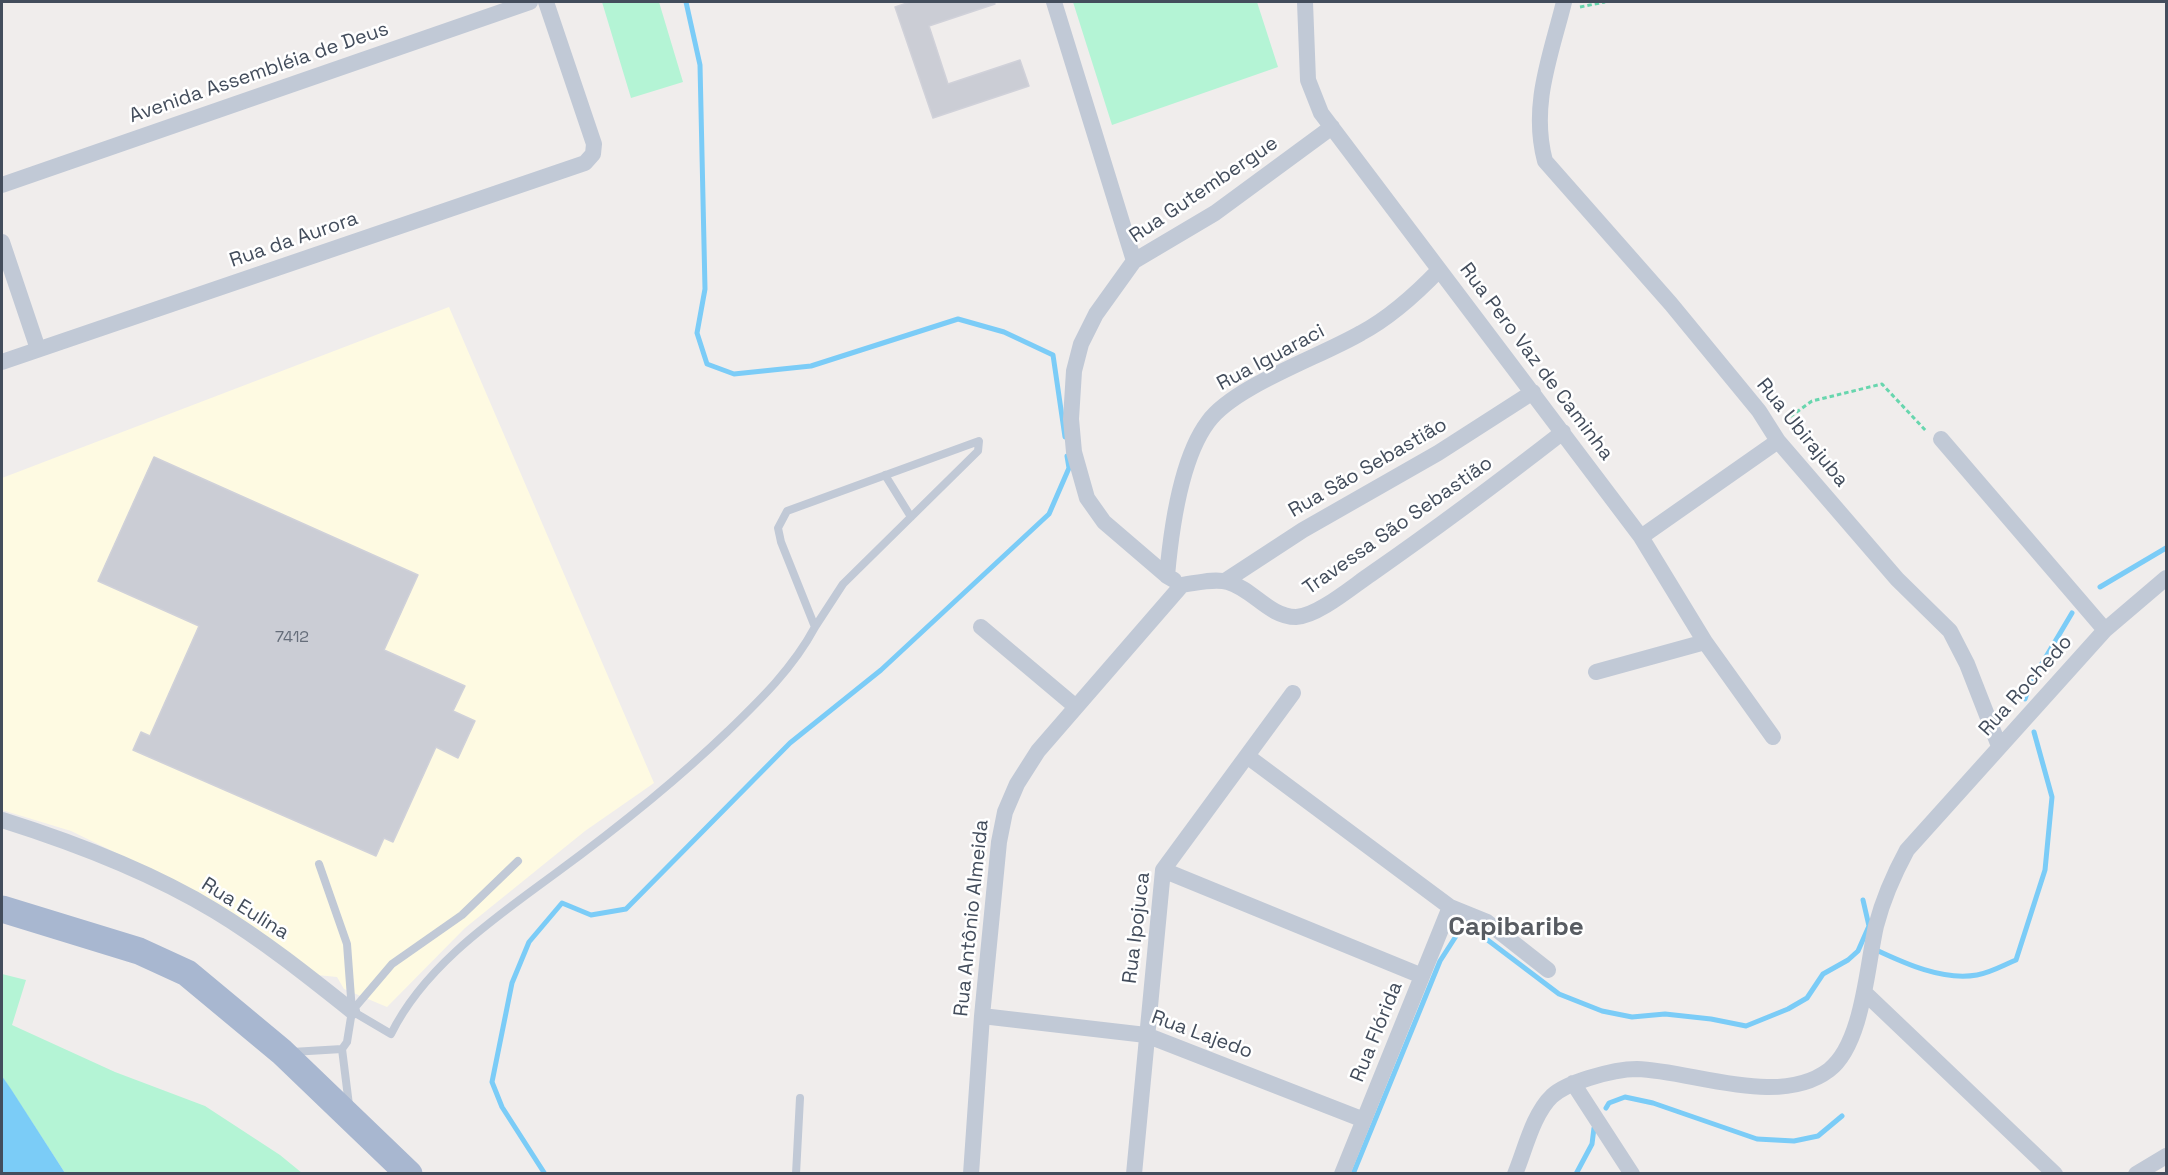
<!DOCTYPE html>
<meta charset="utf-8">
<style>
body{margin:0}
#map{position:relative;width:2168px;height:1175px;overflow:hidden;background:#f0edec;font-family:"Space Grotesk",sans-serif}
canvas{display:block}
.frame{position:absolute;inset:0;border:3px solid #434d5c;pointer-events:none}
</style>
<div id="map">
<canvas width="2168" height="1175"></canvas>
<div class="frame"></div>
</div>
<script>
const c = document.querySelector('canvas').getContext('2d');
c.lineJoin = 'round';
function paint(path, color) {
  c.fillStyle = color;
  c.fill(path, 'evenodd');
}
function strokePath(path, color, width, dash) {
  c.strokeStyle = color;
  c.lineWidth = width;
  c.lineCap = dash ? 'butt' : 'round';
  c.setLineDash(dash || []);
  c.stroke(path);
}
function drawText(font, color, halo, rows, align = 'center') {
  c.font = font + ' "Space Grotesk",sans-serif';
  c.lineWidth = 5;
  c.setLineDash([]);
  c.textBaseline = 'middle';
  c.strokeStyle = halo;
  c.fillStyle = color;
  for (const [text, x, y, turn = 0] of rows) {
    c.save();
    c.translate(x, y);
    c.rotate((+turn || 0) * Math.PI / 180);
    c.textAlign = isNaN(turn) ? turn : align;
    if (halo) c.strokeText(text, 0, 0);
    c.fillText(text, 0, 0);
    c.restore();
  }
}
const commercial = new Path2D(`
 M449 307 654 783 585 831 465 928 387 1007 344 989 337 977 317 975 135 862 71 831 2 810V478Z`);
const green = new Path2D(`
 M602 2H659L683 82 631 98Z
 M1073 2H1257L1278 67 1112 125Z
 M2 974 26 980 12 1025 115 1072 205 1106 280 1155 302 1173H65L2 1076Z`);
const water = new Path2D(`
 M2 1076 11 1089 65 1173H2Z`);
const stream = new Path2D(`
 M686 2 700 65 705 289 697 333 707 364 734 374 811 366 958 319 1004 332 1053 355 1065 437
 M2100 587 2166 548
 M2025 699 2031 682 2072 613
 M1874 949C1904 963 1942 981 1977 975 1990 973 2004 965 2016 960L2045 870 2052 797 2034 732
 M1606 1108 1609 1103 1625 1097 1653 1103 1757 1139 1794 1141 1818 1136 1842 1116
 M545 1174 502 1107 492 1082 512 983 529 942 562 903 591 915 626 909 790 743 881 670 1049 514 1069 468 1067 456
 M1353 1174 1440 961 1458 933 1465 930 1481 935 1559 994 1602 1011 1632 1017 1665 1014 1711 1019 1746 1026 1788 1009 1807 998 1823 974 1848 960 1858 951 1869 926 1863 900
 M1576 1174 1592 1144 1594 1128`);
const building = new Path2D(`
 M910 2H994L995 4 929 26 948 84 1020 60 1029 86 933 118 895 7Z
 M154 457 418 575 384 650 465 686 453 711 475 721 458 758 436 747 393 842 384 838 376 856 133 750 141 732 150 736 199 626 98 581Z`);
const path = new Path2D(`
 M1580 7 1605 2
 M1784 421 1812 401 1882 384 1927 432`);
const service = new Path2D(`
 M885 475 911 517
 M319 864 347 944 352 1011 392 964 462 915 518 861
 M292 1052 342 1049
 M349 1105 342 1049 347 1042 352 1011 391 1034C425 965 495 918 556 873 616 829 674 783 728 731 761 699 793 668 815 627L781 542 778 528 787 511 979 441 978 451 843 584 815 627
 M796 1174 800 1098`);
const minor = new Path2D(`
 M1054 2 1134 261
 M1305 2 1308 80 1321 113 1641 537 1705 642 1773 737
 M1564 2C1551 55 1530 105 1545 161L1671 304 1759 411 1778 441 1897 579 1950 631 1967 664 1999 746
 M2 185 530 2
 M2 242 38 349
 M2 362 585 163 593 154 594 144 546 2
 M1941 439 2105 630
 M1641 537 1778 441
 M1167 576 1104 522 1087 498 1074 452 1071 419 1074 371 1081 344 1096 314 1134 261 1215 213 1332 127
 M1174 580 1167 576C1171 531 1181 458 1208 422 1234 386 1320 357 1361 333 1391 317 1416 294 1439 270
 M1225 581 1303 530 1438 453 1533 392
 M1182 585C1197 583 1214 578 1228 582 1253 589 1269 617 1296 617 1318 616 1353 586 1371 574 1437 528 1500 481 1563 432
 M981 627 1076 707
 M1596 672 1705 642
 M1247 756 1450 907 1487 922 1548 970
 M2 820C75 843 149 871 215 911 263 940 308 976 352 1011
 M1163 870 1422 976
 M1865 993 2055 1174
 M982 1016 1146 1035 1364 1120
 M1573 1083 1632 1174
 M971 1174 982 1016 999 842 1005 812 1017 784 1038 751 1182 585
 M1134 1174 1163 870 1293 693
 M1342 1174 1450 907
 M1515 1174C1525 1150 1533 1114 1552 1096 1562 1087 1576 1082 1589 1078 1605 1073 1620 1069 1637 1069 1694 1071 1779 1108 1829 1070 1863 1044 1867 965 1876 926 1883 899 1894 874 1907 850L2105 630 2166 578
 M2136 1174 2166 1156`);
const primary = new Path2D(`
 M2 909 139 951 187 973 282 1052 409 1174`);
const numberNames = [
 ["7412",292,638]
];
const streetNames = [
 ["Avenida Assembléia de Deus",259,73,-19],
 ["Rua Gutembergue",1204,190,-34],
 ["Rua da Aurora",294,240,-19],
 ["Rua Iguaraci",1271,358,-28],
 ["Rua Pero Vaz de Caminha",1536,362,53],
 ["Rua Ubirajuba",1802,433,51],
 ["Rua São Sebastião",1368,468,-30],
 ["Travessa São Sebastião",1398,526,-35],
 ["Rua Rochedo",2026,686,-48],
 ["Rua Eulina",245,909,32],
 ["Rua Antônio Almeida",972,918,-84],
 ["Rua Ipojuca",1137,928,-83],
 ["Rua Flórida",1377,1032,-68],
 ["Rua Lajedo",1202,1035,20]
];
const districtNames = [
 ["Capibaribe",1516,928]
];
paint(commercial, '#fefae2');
paint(green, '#b4f4d5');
paint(water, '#7bccf7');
strokePath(stream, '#7bccf7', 5);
paint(building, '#cbcdd5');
strokePath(building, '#d0d1d9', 1.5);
strokePath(path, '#68d6ae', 3, [4.5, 3]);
strokePath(service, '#c1c9d6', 8);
strokePath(minor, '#c1c9d6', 16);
strokePath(primary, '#a8b7d0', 27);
drawText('16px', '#656d7a', null, numberNames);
drawText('20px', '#434d5c', '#fff', streetNames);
drawText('bold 26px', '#585c62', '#fff', districtNames);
</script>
